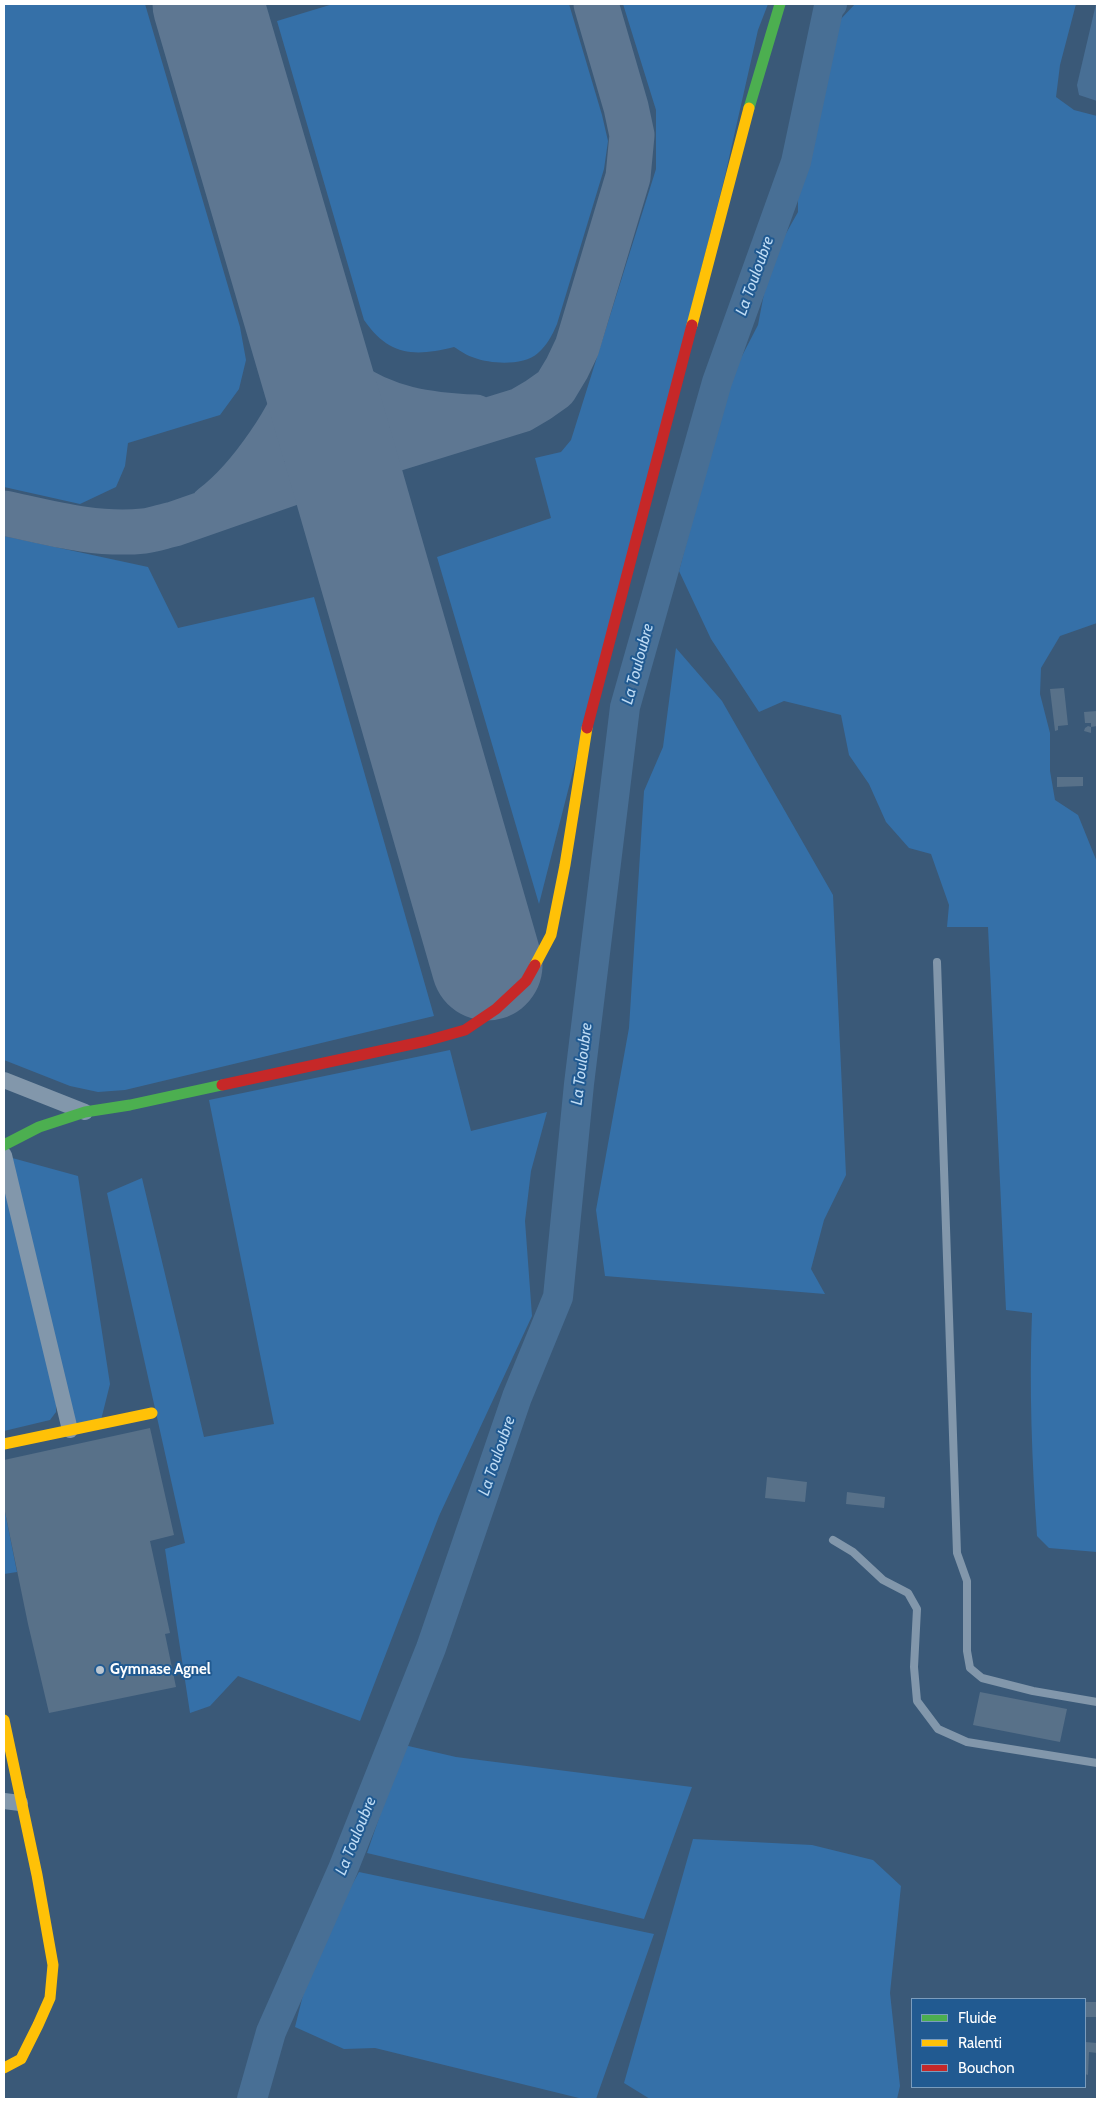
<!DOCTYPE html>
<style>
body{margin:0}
#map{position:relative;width:1101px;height:2103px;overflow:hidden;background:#3a5978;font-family:Cabin,sans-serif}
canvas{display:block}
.frame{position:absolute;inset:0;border:5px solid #fff;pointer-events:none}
.legend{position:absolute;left:911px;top:1998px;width:175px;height:90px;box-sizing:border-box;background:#215a91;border:1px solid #7a9cbd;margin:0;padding:6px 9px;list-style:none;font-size:15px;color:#fff}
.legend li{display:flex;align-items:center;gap:10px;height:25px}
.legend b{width:25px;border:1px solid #7a9cbd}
</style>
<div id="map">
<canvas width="1101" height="2103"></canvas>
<div class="frame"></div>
<ul class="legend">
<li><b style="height:6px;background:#4caf50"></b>Fluide</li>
<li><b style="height:6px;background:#ffc107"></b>Ralenti</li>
<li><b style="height:6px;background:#c62828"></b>Bouchon</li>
</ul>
</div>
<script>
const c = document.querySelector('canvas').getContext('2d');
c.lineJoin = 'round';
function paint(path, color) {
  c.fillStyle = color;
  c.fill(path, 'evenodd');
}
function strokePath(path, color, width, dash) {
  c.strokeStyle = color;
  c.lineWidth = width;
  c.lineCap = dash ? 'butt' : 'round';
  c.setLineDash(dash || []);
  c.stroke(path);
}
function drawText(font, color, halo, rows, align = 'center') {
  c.font = font + ' Cabin,sans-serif';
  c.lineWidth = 4;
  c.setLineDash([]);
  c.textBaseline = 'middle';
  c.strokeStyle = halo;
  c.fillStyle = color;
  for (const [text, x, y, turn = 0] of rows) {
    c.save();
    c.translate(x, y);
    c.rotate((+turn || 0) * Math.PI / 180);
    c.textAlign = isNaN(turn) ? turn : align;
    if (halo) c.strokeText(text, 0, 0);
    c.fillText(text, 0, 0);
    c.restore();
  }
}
const green = new Path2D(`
 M4 4H145L240 327 246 360 239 389 220 415 128 443 125 466 116 487 80 504 4 487Z
 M333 4H569L602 115 608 141 604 169 557 324C552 336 547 345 538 353 524 366 491 364 475 358 467 356 461 351 454 347 414 357 389 356 364 320L277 21Z
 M623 4H768L758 30 724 180 539 904 437 557 551 518 535 458 561 452 571 440 656 169V110Z
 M855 4H1076L1060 65 1056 97 1074 110 1097 116V623L1060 636 1041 668 1040 694 1050 733V771L1055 800 1078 815 1097 862V1552L1049 1548 1037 1536C1032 1461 1029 1388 1032 1313L1006 1310 988 927H947L949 905 931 854 909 848 886 822 869 784 849 755 841 715 784 701 759 712 711 639 679 571 728 383 758 325 766 283 775 253 798 212V181L811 139 821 85 839 21Z
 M4 536 148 567 178 628 314 597 434 1016 125 1090 98 1092 70 1086 4 1060Z
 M676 648 722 701 833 895 846 1175 824 1220 811 1269 825 1294 605 1276 596 1210 629 1028 644 791 663 747Z
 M450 1050 471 1131 547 1112 531 1171 525 1221 532 1316 439 1516 360 1721 238 1676 210 1706 190 1713 165 1549 185 1543 107 1193 142 1178 204 1437 274 1424 209 1100Z
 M5 1156 78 1176 110 1384 100 1424 70 1430Z
 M4 1180 56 1403V1412L50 1420 4 1431Z
 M4 1507 17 1572 4 1574Z
 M404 1745 456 1757 692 1787 644 1919 367 1853Z
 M693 1839 812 1845 873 1860 901 1886 890 1993 900 2086 897 2099H650L624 2083Z
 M359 1872 654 1934 596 2099H583L375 2048 344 2049 295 2027 313 1955Z`);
const water = new Path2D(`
 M1096 4H1097V101L1079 95 1077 85Z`);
const river = new Path2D(`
 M252 2099 271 2032 343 1869 431 1648 517 1397 558 1297 579 1084 625 707 717 382 796 162 829 6 832 4`);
const taxiway = new Path2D(`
 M305 332C313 344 321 359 332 370 336 374 342 377 347 381 384 409 429 415 475 417
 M212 507C248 480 295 414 304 371 307 359 305 344 305 332
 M4 513C50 523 96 536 144 531 154 530 164 526 174 524L343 465 521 410 538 400 555 388 567 368 577 347 628 177 632 135 626 107 596 4`);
const runway = new Path2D(`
 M208 4 343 465 487 965`);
const building = new Path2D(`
 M1064 688 1068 725 1058 726V730L1055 731 1050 689Z
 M1097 711V726L1091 727V723H1085L1084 712Z
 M1088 726 1091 727V733L1084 731 1085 728Z
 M1057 777H1083V786L1057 787Z
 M150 1428 174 1535 150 1541 170 1633 165 1634 176 1687 49 1713 28 1624 4 1507V1460Z
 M767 1477 807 1482 805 1502 765 1498Z
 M847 1492 885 1497 884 1508 846 1504Z
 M980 1692 1067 1709 1060 1742 973 1725Z
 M1085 2002H1097V2017H1085Z
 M1085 2042 1097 2043V2053L1089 2052 1088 2075 1085 2074Z`);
const lane = new Path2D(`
 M937 962 957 1553 967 1581V1651L970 1668 982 1678 1033 1691 1097 1702
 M833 1540 853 1552 883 1580 908 1593 917 1609 914 1667 917 1701 938 1729 967 1742 1097 1763`);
const street = new Path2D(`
 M4 1080 85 1112
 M4 1155 70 1430
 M4 1801 20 1803`);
const fast = new Path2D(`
 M749 108 780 4
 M4 1145 39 1127 85 1112 130 1105 222 1085`);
const slow = new Path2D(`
 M692 325 749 108
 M535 965 551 935 565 865 587 728
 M4 1444 152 1413
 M4 1720 37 1875 53 1965 50 1998 38 2025 21 2059 4 2068`);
const jam = new Path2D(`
 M587 728 692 325
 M222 1085 426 1041 465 1030 496 1009 526 981 535 965`);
const markers = [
 [100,1670,5,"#bac5d0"]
];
const poiNames = [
 ["Gymnase Agnel",110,1670]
];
const waterNames = [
 ["La Touloubre",755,276,-70],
 ["La Touloubre",638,664,-75],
 ["La Touloubre",582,1064,-83],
 ["La Touloubre",497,1456,-71],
 ["La Touloubre",356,1836,-68]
];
paint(green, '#3570a8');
paint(water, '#486f95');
strokePath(river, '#486f95', 30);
strokePath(taxiway, '#5e7792', 45);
strokePath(runway, '#5e7792', 111);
paint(building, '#587189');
strokePath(lane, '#8297ab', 8);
strokePath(street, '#8297ab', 16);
strokePath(fast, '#4caf50', 11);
strokePath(slow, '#ffc107', 11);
strokePath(jam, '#c62828', 11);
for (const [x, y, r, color] of markers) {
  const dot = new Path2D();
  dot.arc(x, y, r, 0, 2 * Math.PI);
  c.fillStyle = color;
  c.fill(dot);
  strokePath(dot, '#215a91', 2);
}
drawText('bold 15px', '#fff', '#215a91', poiNames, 'left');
drawText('italic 16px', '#bedbf4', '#215a91', waterNames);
</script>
